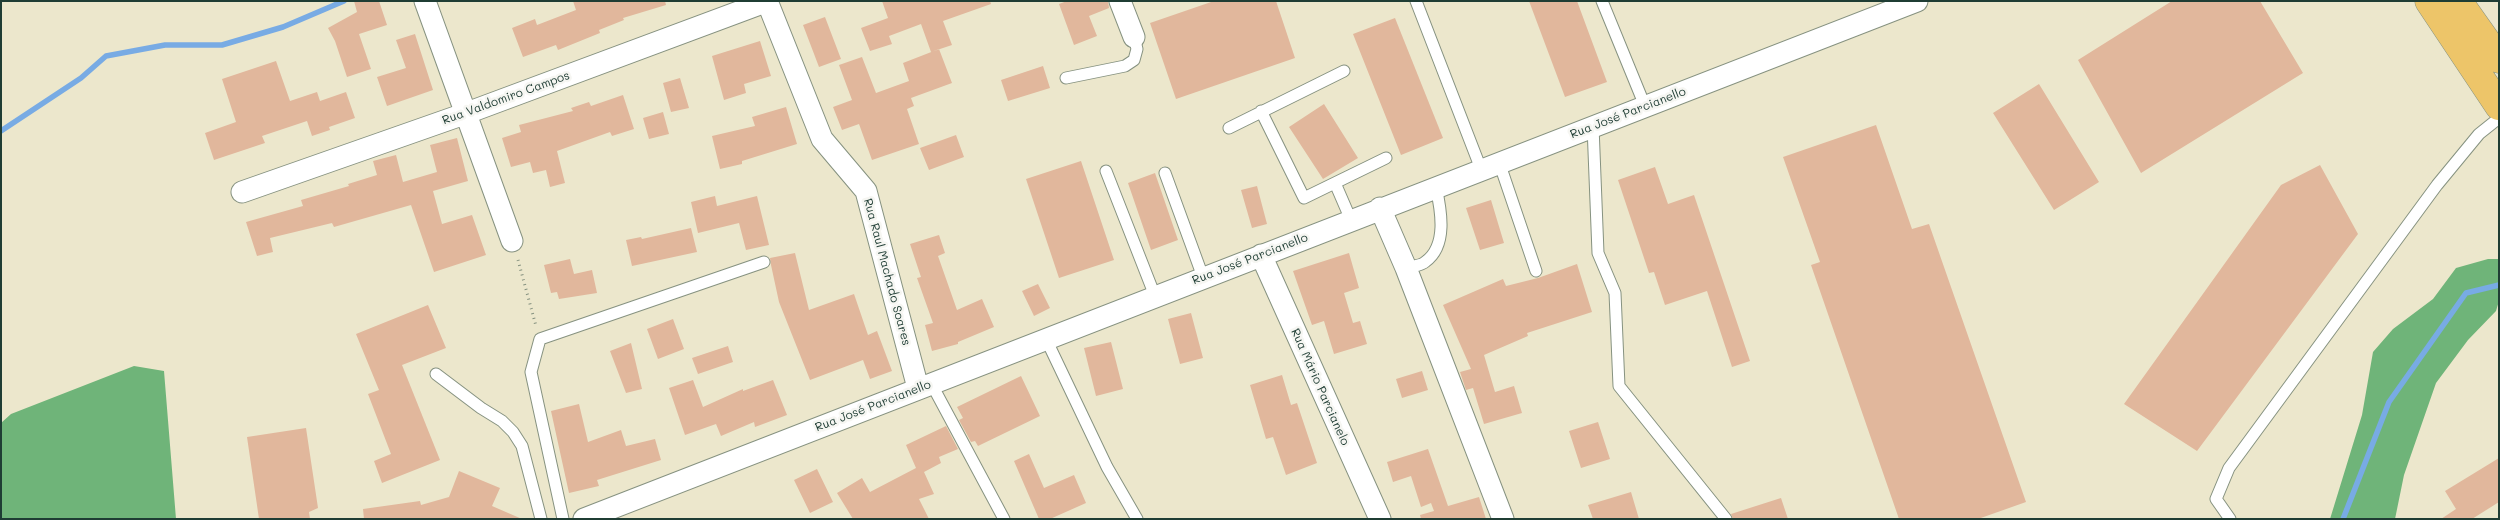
<!DOCTYPE html>
<meta charset="utf-8">
<style>
body{margin:0}
#map{position:relative;width:2500px;height:520px;overflow:hidden;background:#ece7cc;font-family:Mali,sans-serif}
canvas{display:block}
.frame{position:absolute;inset:0;border:2px solid #1f3d34;pointer-events:none}
</style>
<div id="map">
<canvas width="2500" height="520"></canvas>
<div class="frame"></div>
</div>
<script>
const c = document.querySelector('canvas').getContext('2d');
c.lineJoin = 'round';
function paint(path, color) {
  c.fillStyle = color;
  c.fill(path, 'evenodd');
}
function strokePath(path, color, width, dash) {
  c.strokeStyle = color;
  c.lineWidth = width;
  c.lineCap = dash ? 'butt' : 'round';
  c.setLineDash(dash || []);
  c.stroke(path);
}
function drawText(font, color, halo, rows, align = 'center') {
  c.font = font + ' Mali,sans-serif';
  c.lineWidth = 5;
  c.setLineDash([]);
  c.textBaseline = 'middle';
  c.strokeStyle = halo;
  c.fillStyle = color;
  for (const [text, x, y, turn = 0] of rows) {
    c.save();
    c.translate(x, y);
    c.rotate((+turn || 0) * Math.PI / 180);
    c.textAlign = isNaN(turn) ? turn : align;
    if (halo) c.strokeText(text, 0, 0);
    c.fillText(text, 0, 0);
    c.restore();
  }
}
const forest = new Path2D(`
 M2488 259H2499V301L2496 311 2468 340 2436 383 2404 475 2395 519H2330L2362 415 2373 352 2393 329 2433 299 2456 268Z
 M134 366 164 371 176 519H1V423L11 414Z`);
const stream = new Path2D(`
 M1 131 81 78 106 56 165 45H222L283 27 344 1
 M2343 519 2389 402 2466 293 2499 285`);
const building = new Path2D(`
 M354 1H379L387 25 359 34 371 69 347 77 335 41 328 28 357 12Z
 M573 1H665L666 5 623 18 624 20 599 30 600 33 558 50 556 45 523 57 512 28 535 19 537 25 576 10Z
 M882 1H990L991 4 943 21 952 45 931 52 921 24 889 36 892 44 870 51 861 28 888 18Z
 M1067 1H1108L1109 8 1089 16 1097 36 1074 45 1059 4Z
 M1214 1H1276L1295 58 1176 99 1150 23Z
 M1529 1H1577L1607 82 1565 97Z
 M2172 1H2260L2303 73 2141 173 2078 60Z
 M825 17 841 59 819 67 803 25Z
 M1395 18 1443 138 1401 155 1353 34Z
 M415 34 433 90 387 106 377 77 406 68 396 40Z
 M760 41 771 76 744 84 746 93 724 100 712 56Z
 M939 49 952 83 911 98 914 106 907 109 919 144 872 160 859 124 842 130 833 107 852 100 839 65 862 57 876 93 909 81 903 63Z
 M276 61 290 101 317 92 320 101 346 92 355 118 329 127 330 130 312 136 307 121 262 136 265 143 214 160 205 133 236 122 222 79Z
 M1043 66 1050 88 1008 101 1001 80Z
 M680 78 689 108 671 112 663 83Z
 M2039 84 2099 182 2054 210 1993 113Z
 M623 95 634 129 612 136 610 132 557 151 565 183 550 187 546 170 533 173 530 162 511 167 502 138 521 132 519 125 573 111 571 108 589 102 591 106Z
 M1324 104 1358 158 1323 179 1289 127Z
 M786 107 797 144 742 161V164L720 169 712 136 755 126 752 117Z
 M663 112 669 134 649 139 643 118Z
 M1876 125 1912 229 1929 224 2026 502 1978 519H1899L1811 265 1820 262 1783 157Z
 M956 135 964 157 929 170 920 148Z
 M457 138 468 181 433 191 442 224 472 215 486 255 434 272 411 205 334 227 332 223 270 238 273 252 257 256 246 222 303 206 301 200 349 186 348 184 377 175 373 161 396 155 403 182 437 172 430 145Z
 M1081 161 1114 260 1059 278 1026 179Z
 M2320 165 2358 234 2197 451 2124 404 2281 185Z
 M1655 167 1668 204 1694 195 1750 361 1732 367 1707 291 1665 305 1654 272 1649 273 1618 180Z
 M1155 173 1178 240 1151 250 1128 183Z
 M1257 186 1267 224 1252 228 1241 190Z
 M715 196 717 206 757 196 769 245 746 250 739 223 698 233 691 202Z
 M1491 200 1504 243 1480 250 1466 208Z
 M691 228 697 252 632 266 626 240 641 237 642 239Z
 M939 235 945 253 938 256 957 310 982 299 994 327 958 342V344L932 351 925 325 933 323 917 278 921 277 910 244Z
 M795 253 809 310 854 294 868 335 877 331 892 371 870 379 863 360 810 380 779 302 771 265 770 258Z
 M1349 253 1359 288 1344 293 1353 323 1360 321 1367 344 1334 354 1324 321 1312 325 1293 271Z
 M570 259 574 274 592 270 597 293 559 299 557 292 551 293 544 265Z
 M1577 264 1592 312 1527 333 1528 336 1484 355 1495 392 1514 386 1522 413 1484 424 1473 388 1466 390 1460 372 1471 369 1443 305 1503 279 1506 286 1538 278Z
 M1038 284 1050 308 1034 316 1022 291Z
 M428 305 446 348 402 365 440 460 382 483 374 461 391 454 368 394 379 390 356 334Z
 M1191 313 1203 358 1180 364 1168 319Z
 M673 319 684 349 658 359 647 329Z
 M1111 342 1123 389 1096 396 1084 348Z
 M631 343 642 389 626 393 610 351Z
 M728 346 733 362 698 374 692 358Z
 M1422 371 1428 390 1402 398 1396 379Z
 M1282 375 1291 405 1297 403 1317 463 1286 475 1273 437 1266 439 1250 385Z
 M1021 376 1040 416 978 446 975 441 971 442 959 420 963 418 957 407Z
 M693 380 703 407 743 389V391L773 380 787 415 755 427 754 422 721 436 716 424 685 435 669 388Z
 M579 404 588 442 621 430 626 446 655 439 661 460 597 480 599 486 569 493 551 411Z
 M1598 422 1610 459 1581 468 1569 431Z
 M946 426 958 449 939 457 941 463 924 472 934 494 919 499 929 519H853L837 493 862 478 870 492 916 468 906 445Z
 M306 428 318 508 309 512 310 519H259L247 437Z
 M1428 449 1448 506 1479 497 1486 519H1421L1420 515 1434 511 1431 503 1421 507 1411 476 1393 482 1387 462Z
 M1029 454 1044 488 1074 475 1086 503 1050 519H1039L1014 461Z
 M2499 458V502L2472 519H2441L2456 509 2445 491Z
 M817 469 833 502 810 513 794 480Z
 M459 471 500 488 492 506 522 519H364L363 509 420 501 421 505 449 497Z
 M1631 492 1639 519H1593L1588 505Z
 M1781 498 1788 519H1733L1731 514Z`);
const path = new Path2D(`
 M518 260 536 326`);
const lane = new Path2D(`
 M1416 1 1481 169
 M1602 1 1645 106
 M1066 78 1125 66 1134 60 1137 49 1134 37
 M1261 111 1304 198 1386 158
 M1593 126 1598 253 1615 293 1619 386 1726 519
 M1229 128 1344 71
 M1499 162 1536 271
 M1106 171 1155 296
 M1165 173 1203 277
 M1335 183 1351 220
 M1406 268C1411 266 1421 266 1425 262 1448 246 1441 210 1436 187
 M1046 339 1107 467 1137 519
 M436 374 481 408 502 421 513 432 522 446 541 519
 M931 383 1004 519
 M563 519 531 372 540 339 764 262
 M2230 519 2216 499 2229 468 2437 185 2479 134 2499 118`);
const street = new Path2D(`
 M425 1 512 241
 M767 1 822 139 866 191 918 388
 M1120 1 1134 37
 M242 192 467 113 768 1
 M1380 208 1406 268 1503 519
 M1261 255 1380 519
 M584 519 1917 1`);
const highway = new Path2D(`
 M2429 1 2499 106
 M2458 1 2499 59`);
const streetNames = [
 ["Rua Valdomiro Campos",506,98,-20],
 ["Rua José Parcianello",1628,113,-21],
 ["Rua José Parcianello",1250,259,-21],
 ["Rua Raul Machado Soares",887,272,75],
 ["Rua Mário Parcianelo",1320,387,66],
 ["Rua José Parcianello",873,406,-21]
];
paint(forest, '#6fb479');
strokePath(stream, '#78abe4', 5.5);
paint(building, '#e1b79c');
strokePath(lane, '#869280', 13);
strokePath(street, '#869280', 23);
strokePath(highway, '#869280', 29);
strokePath(path, '#869280', 3, [1, 4]);
strokePath(lane, '#fff', 11);
strokePath(street, '#fff', 21);
strokePath(highway, '#edc569', 28);
drawText('12px', '#1f3d34', '#f6f6f2', streetNames);
</script>
